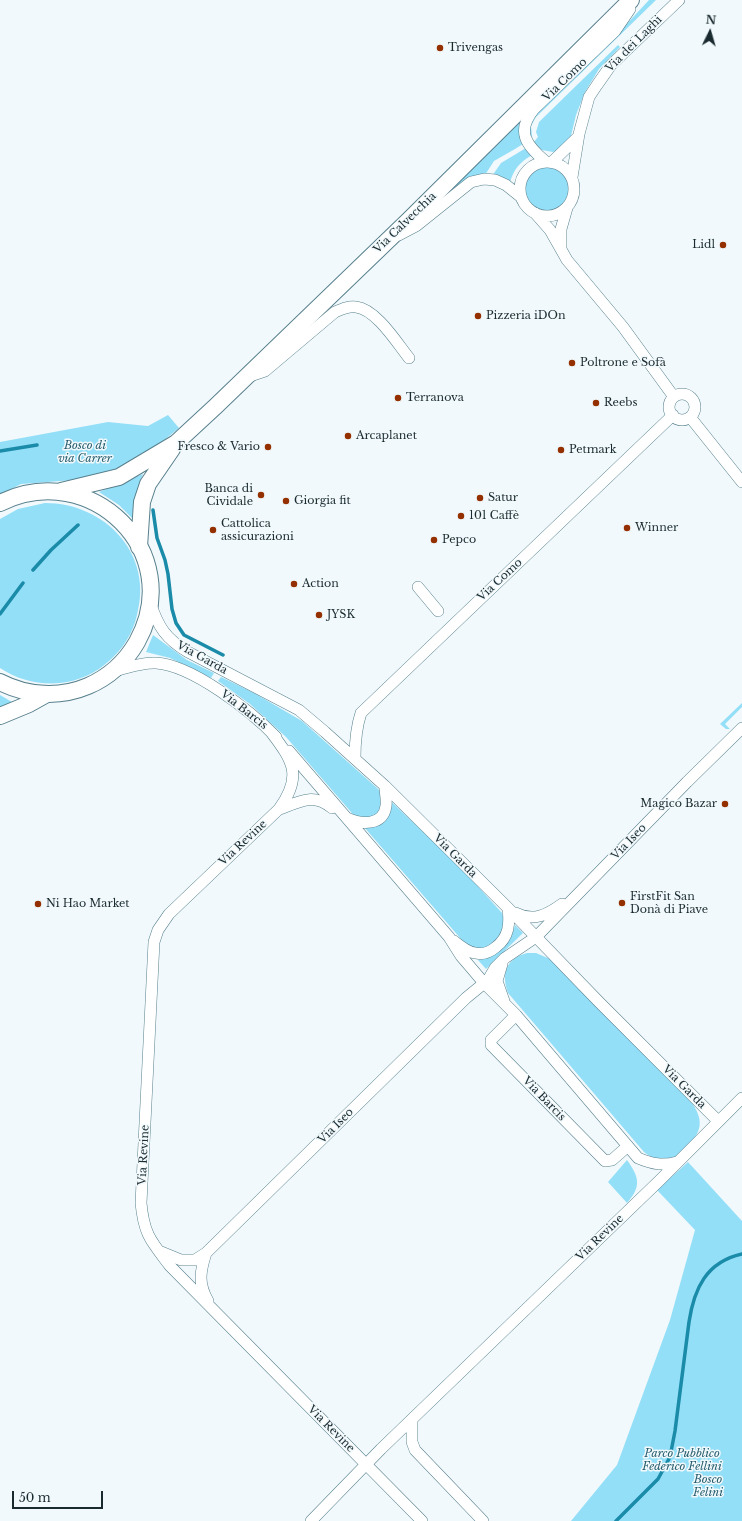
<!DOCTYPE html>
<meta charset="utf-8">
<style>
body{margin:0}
#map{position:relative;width:742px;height:1521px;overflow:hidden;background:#f1f9fc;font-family:"Libre Baskerville",serif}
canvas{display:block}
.north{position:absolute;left:690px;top:12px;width:40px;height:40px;-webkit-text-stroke:3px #f1f9fc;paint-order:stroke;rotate:5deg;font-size:11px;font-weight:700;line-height:16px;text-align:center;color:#1a2b30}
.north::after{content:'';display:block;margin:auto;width:14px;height:18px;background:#1a2b30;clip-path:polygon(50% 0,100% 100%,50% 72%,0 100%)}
.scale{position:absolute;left:12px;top:1491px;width:91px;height:18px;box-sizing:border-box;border:2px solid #1a2b30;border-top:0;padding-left:5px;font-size:12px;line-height:14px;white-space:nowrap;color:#1a2b30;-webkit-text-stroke:3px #f1f9fc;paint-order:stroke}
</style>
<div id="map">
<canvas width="742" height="1521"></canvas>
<div class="north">N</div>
<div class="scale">50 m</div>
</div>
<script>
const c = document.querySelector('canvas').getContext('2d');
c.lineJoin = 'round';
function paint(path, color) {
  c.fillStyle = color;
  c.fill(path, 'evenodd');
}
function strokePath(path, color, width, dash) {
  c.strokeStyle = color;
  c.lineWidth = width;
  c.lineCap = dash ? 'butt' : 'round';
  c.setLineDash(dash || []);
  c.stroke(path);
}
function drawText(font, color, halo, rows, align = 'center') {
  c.font = font + ' "Libre Baskerville",serif';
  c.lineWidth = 3;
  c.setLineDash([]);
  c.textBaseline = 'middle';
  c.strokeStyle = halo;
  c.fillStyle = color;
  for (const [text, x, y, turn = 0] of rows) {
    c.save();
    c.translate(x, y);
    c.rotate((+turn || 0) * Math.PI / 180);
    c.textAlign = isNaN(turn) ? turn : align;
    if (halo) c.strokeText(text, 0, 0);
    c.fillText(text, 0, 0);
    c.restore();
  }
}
const green = new Path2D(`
 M649 0H656L536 117 531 126 532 136 529 138 530 121 622 29Z
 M618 45 620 47 599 69 585 92 576 115 570 140 558 150 553 152 542 150 533 143 538 137 536 132 539 122Z
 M521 117 519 132 523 144 515 149 494 161 485 175 443 198 442 196Z
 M526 148 532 155C520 162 514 169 510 182L492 176 501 163Z
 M525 189a22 22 0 1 1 44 0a22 22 0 1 1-44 0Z
 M168 415 179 428 158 445 114 473 87 479 21 484 0 495V442L108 422 148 426Z
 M143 474C137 488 134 502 132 518L119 505 99 492Z
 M45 503C105 503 154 554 137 615 133 633 123 649 109 661 96 673 79 681 60 683 39 685 18 680 0 668V519L18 509Z
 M153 635 187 660 214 673 211 678 170 658 146 652Z
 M221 677 254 693 302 721 377 788 464 871 502 913 505 923 503 931 498 939 490 946 479 950 470 947 461 939 286 737 250 704 218 681Z
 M0 695 12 702 0 709Z
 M742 703V707L725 724 730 729H726L720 724Z
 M515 925 523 933 486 969 478 960C499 956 510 945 515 925Z
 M527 953H536L550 959 692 1103C705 1122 701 1133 685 1149 671 1162 659 1164 644 1152L508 993C501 973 506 959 527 953Z
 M627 1160C639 1177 642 1186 627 1203L608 1182Z
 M688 1162 742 1221V1521H571L617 1465 670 1320 695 1230 657 1190Z`);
const stream = new Path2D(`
 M0 451 37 445
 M153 510 157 538 165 560 168 574 172 609 176 623 184 635 223 655
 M33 570 51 550 78 525
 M0 614 23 583
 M616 1521 658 1479 670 1457 675 1431 689 1322C694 1289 706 1262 742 1254`);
const minor = new Path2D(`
 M520 189a27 27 0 1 1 54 0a27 27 0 1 1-54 0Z
 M546 162C527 146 515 132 534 109L615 31 630 9
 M552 162 578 137
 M572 177 579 134 589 97 597 85 611 65 679 0
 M535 213 550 230 567 260 623 327 674 397
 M399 235 416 226 471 182 484 179 495 180 506 185 521 197
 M561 247V229L567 208
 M250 376 265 371 335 312C342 309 348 306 356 307 376 309 397 343 409 358
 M669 407a13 13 0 1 1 26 0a13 13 0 1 1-26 0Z
 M690 417 742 482
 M418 587 438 611
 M150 602C158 627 166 639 188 652L299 710 325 732 385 786 508 908 599 1002 718 1121
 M114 671C128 668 141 662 156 663 192 665 251 711 276 737
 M271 732C293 761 303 776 279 809L169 914 158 930 154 942 141 1203C144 1235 151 1241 170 1266L422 1521
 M289 751 449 937 461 956 484 983 516 1015 638 1158C652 1164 663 1166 677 1162
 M355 758C355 742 356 728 361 713L673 415
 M280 809C300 801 314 793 332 808
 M347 818C360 824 383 827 386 806 387 800 385 793 385 786
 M516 913C533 922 547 915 562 904
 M454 941C460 946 467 952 475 953 483 955 490 952 496 947 509 937 510 924 508 908
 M502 964 497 981 504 1001
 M516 1015 491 1040V1045L605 1161 612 1160 628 1146
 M159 1251 181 1260H195L206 1253
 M208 1301C198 1283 200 1272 206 1253L466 998 488 980 495 968 505 958 536 937 687 782 742 728
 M412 1420V1442L415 1450 483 1521
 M311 1521 381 1449 659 1181 742 1098`);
const secondary = new Path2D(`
 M61 491 119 477 176 443 216 406 409 220 631 0
 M0 503C91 458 187 552 137 642 126 661 109 677 88 686 60 698 27 696 0 682
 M139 547 142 502 148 484 172 449
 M0 716 29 704 47 694`);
const markers = [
 [440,48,4,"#943000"],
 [723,245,4,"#943000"],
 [478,316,4,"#943000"],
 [572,363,4,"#943000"],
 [398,398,4,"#943000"],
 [596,403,4,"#943000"],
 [348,436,4,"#943000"],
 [268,447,4,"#943000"],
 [561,450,4,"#943000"],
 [261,495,4,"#943000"],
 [480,498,4,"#943000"],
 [286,501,4,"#943000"],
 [461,516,4,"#943000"],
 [627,528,4,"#943000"],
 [213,530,4,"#943000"],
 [434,540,4,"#943000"],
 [294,584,4,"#943000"],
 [319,615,4,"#943000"],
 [725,804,4,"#943000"],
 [622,903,4,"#943000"],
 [38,904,4,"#943000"]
];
const streetNames = [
 ["Via dei Laghi",634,44,-45],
 ["Via Como",565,80,-44],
 ["Via Calvecchia",405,223,-44],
 ["Via Como",500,580,-43],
 ["Via Garda",202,658,29],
 ["Via Barcis",244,710,38],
 ["Via Iseo",629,842,-46],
 ["Via Revine",243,843,-43],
 ["Via Garda",455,856,45],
 ["Via Garda",684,1087,45],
 ["Via Barcis",544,1099,46],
 ["Via Iseo",336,1126,-45],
 ["Via Revine",144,1155,-87],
 ["Via Revine",600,1238,-44],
 ["Via Revine",331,1429,45]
];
const poiNames = [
 ["Trivengas",448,48],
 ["Lidl",715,245,"right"],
 ["Pizzeria iDOn",486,316],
 ["Poltrone e Sofà",580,363],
 ["Terranova",406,398],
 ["Reebs",604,403],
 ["Arcaplanet",356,436],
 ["Fresco & Vario",260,447,"right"],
 ["Petmark",569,450],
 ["Banca di",253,489,"right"],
 ["Cividale",253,502,"right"],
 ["Satur",488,498],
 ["Giorgia fit",294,501],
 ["101 Caffè",469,516],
 ["Cattolica",221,524],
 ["assicurazioni",221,537],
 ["Winner",635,528],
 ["Pepco",442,540],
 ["Action",302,584],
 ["JYSK",327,615],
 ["Magico Bazar",717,804,"right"],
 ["FirstFit San",630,897],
 ["Donà di Piave",630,910],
 ["Ni Hao Market",46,904]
];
const parkNames = [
 ["Bosco di",85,446],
 ["via Carrer",85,459],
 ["Parco Pubblico",682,1454],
 ["Federico Fellini",682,1467],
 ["Bosco",708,1480],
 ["Felini",708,1493]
];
paint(green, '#94dff8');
strokePath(stream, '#1a8ba8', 3.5);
strokePath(minor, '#58808d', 12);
strokePath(secondary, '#58808d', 18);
strokePath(minor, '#fff', 11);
strokePath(secondary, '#fff', 16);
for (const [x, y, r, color] of markers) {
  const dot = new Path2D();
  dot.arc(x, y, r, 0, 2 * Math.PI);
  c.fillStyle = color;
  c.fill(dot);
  strokePath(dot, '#f1f9fc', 1.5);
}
drawText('11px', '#1a2b30', '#f1f9fc', streetNames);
drawText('11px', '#1a2b30', '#f1f9fc', poiNames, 'left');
drawText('italic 11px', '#265d6d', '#f1f9fc', parkNames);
</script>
